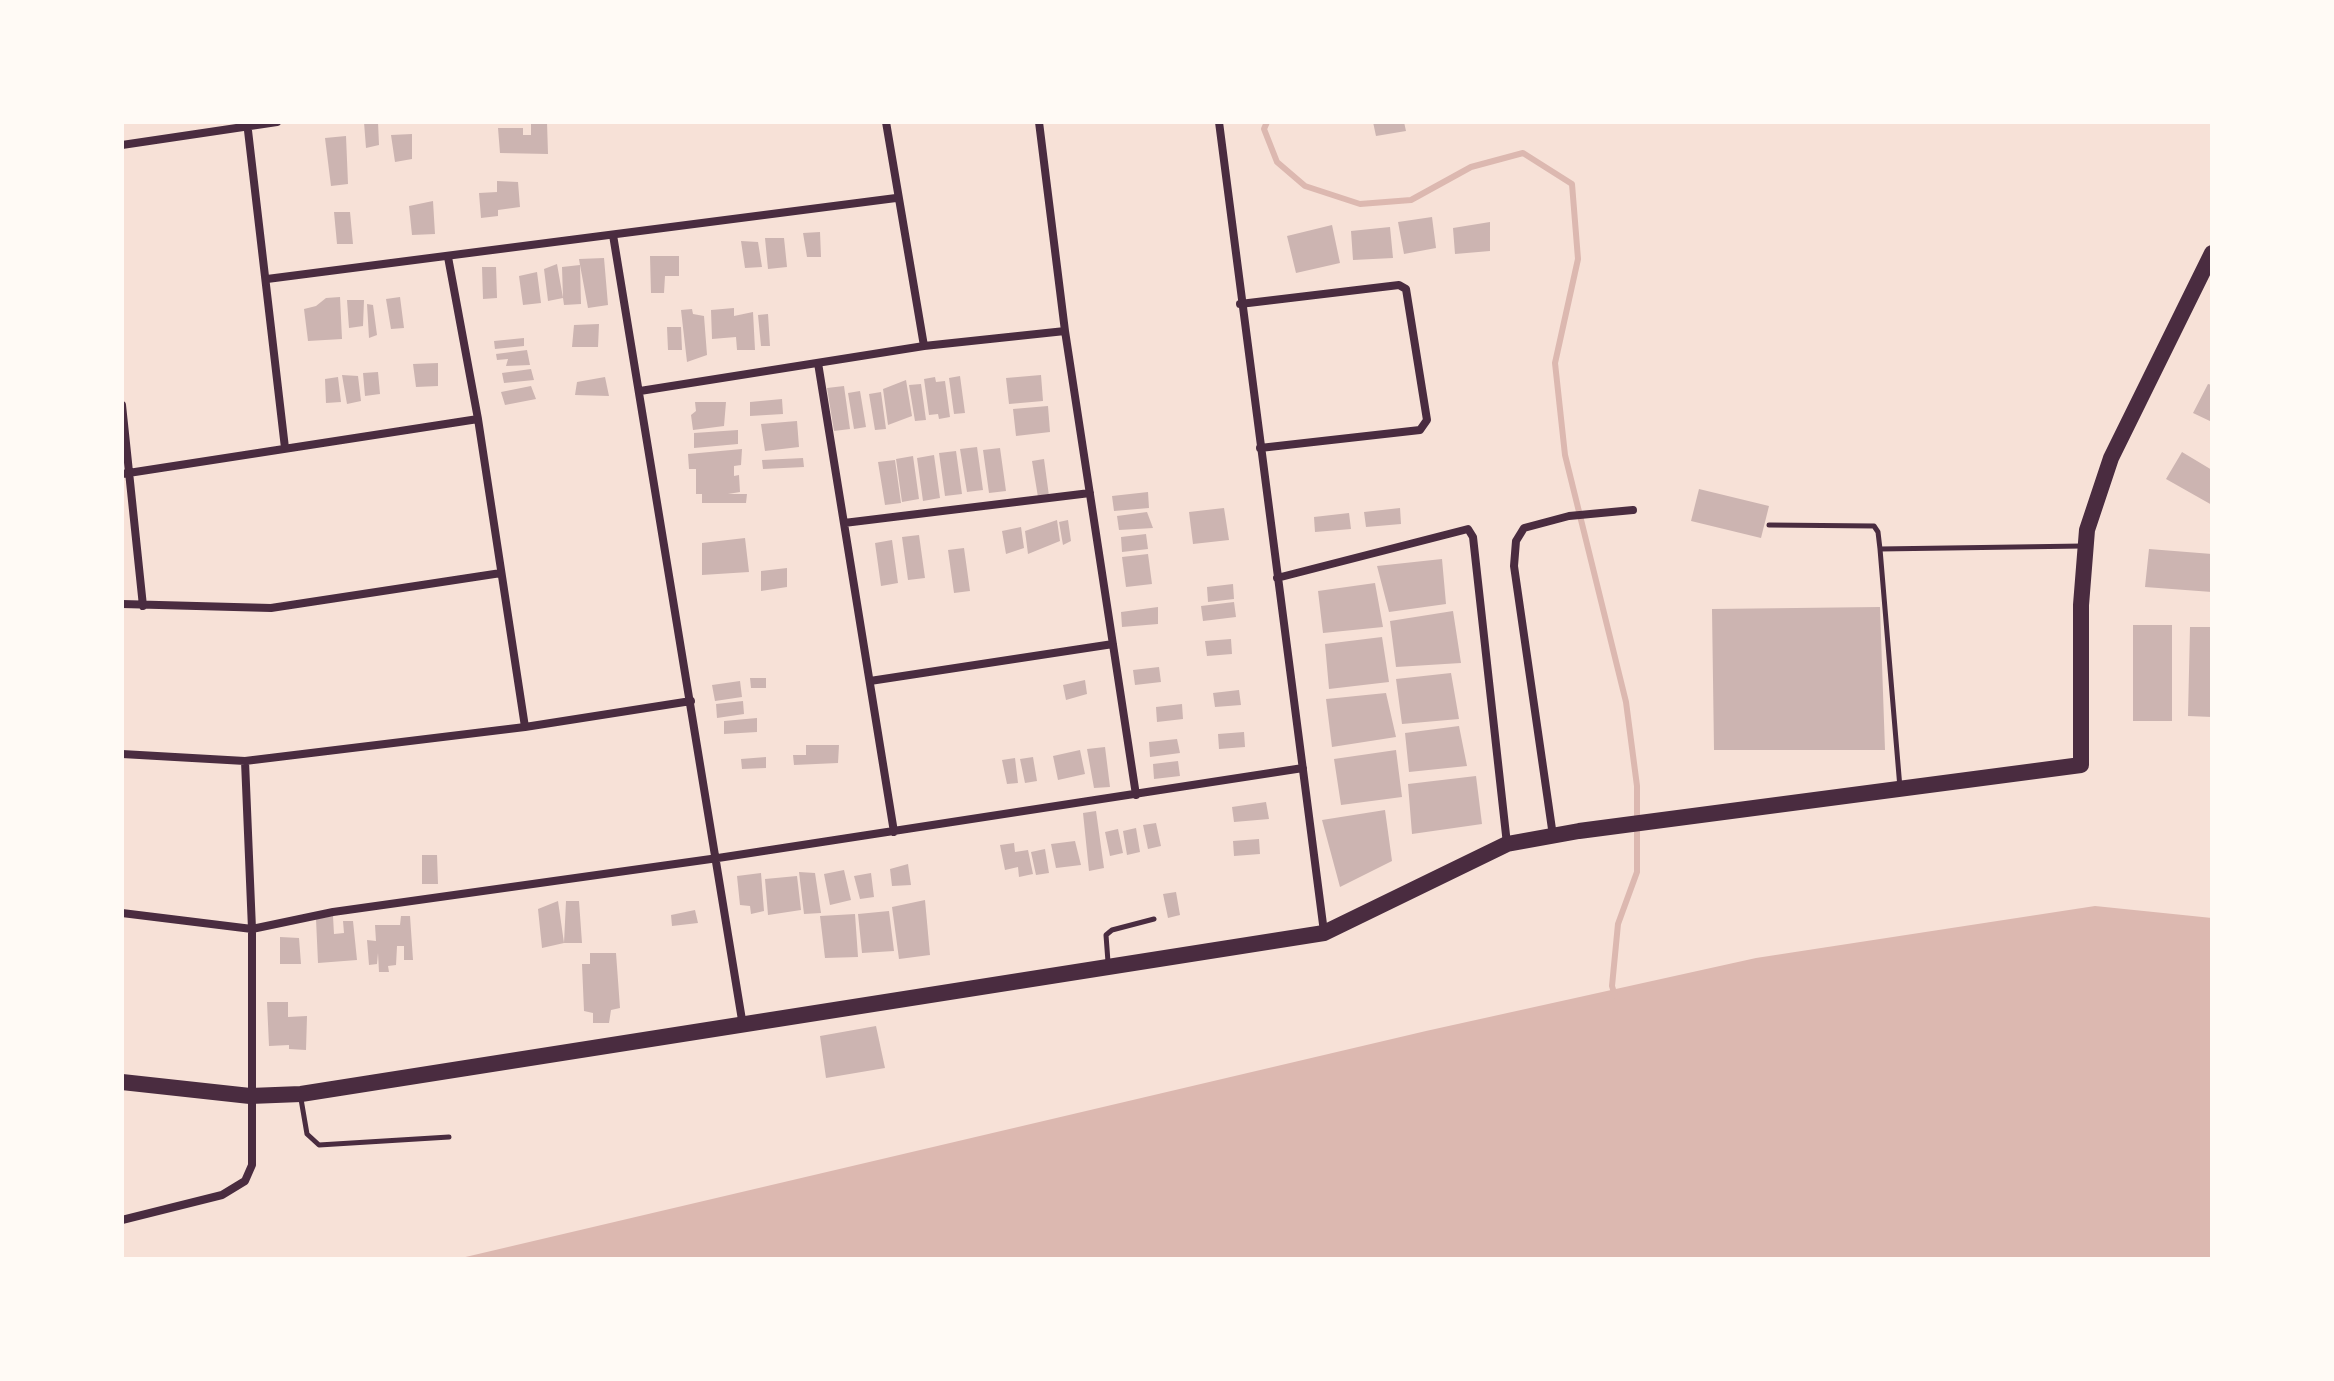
<!DOCTYPE html>
<style>
body{margin:0}
#map{position:relative;width:2334px;height:1381px;overflow:hidden;background:#f7e1d7;font-family:"Archivo Narrow",sans-serif}
canvas{display:block}
.frame{position:absolute;inset:0;border:124px solid #fffaf5;pointer-events:none}
</style>
<div id="map">
<canvas width="2334" height="1381"></canvas>
<div class="frame"></div>
</div>
<script>
const c = document.querySelector('canvas').getContext('2d');
c.lineJoin = 'round';
function paint(path, color) {
  c.fillStyle = color;
  c.fill(path, 'evenodd');
}
function strokePath(path, color, width, dash) {
  c.strokeStyle = color;
  c.lineWidth = width;
  c.lineCap = dash ? 'butt' : 'round';
  c.setLineDash(dash || []);
  c.stroke(path);
}
const water = new Path2D(`
 M2095 906 2212 918V1259H457L1426 1031 1756 958Z`);
const stream = new Path2D(`
 M1267 122 1264 129 1277 162 1305 186 1360 204 1411 200 1471 167 1523 153 1572 184 1578 259 1555 363 1565 455 1626 702 1637 786V872L1618 924 1612 986 1615 996`);
const building = new Path2D(`
 M364 122H378L379 145 366 148Z
 M531 122H547L548 154 500 153 498 128H523V135H531Z
 M1373 122H1404L1406 131 1376 136Z
 M412 134V159L395 162 391 135Z
 M346 136 348 184 331 186 325 138Z
 M497 181 518 182 520 207 498 210V216L481 218 479 193 497 192Z
 M433 201 435 234 412 235 409 206Z
 M334 212H350L353 244H337Z
 M1432 217 1436 248 1404 254 1398 222Z
 M1490 222V251L1455 254 1453 228Z
 M1332 225 1340 263 1296 273 1287 236Z
 M1390 227 1393 258 1353 260 1351 231Z
 M820 232 821 257H807L803 233Z
 M765 238H784L787 267 768 269Z
 M741 241 758 242 762 267 745 268Z
 M650 256H679V276H665L664 293H651Z
 M604 258 608 305 588 308 580 265 581 304 564 305 563 298 548 301 544 269 557 264 563 298 562 267 580 265 579 259Z
 M482 267H496L497 298 483 299Z
 M537 272 541 303 523 305 519 276Z
 M340 297 342 339 308 341 304 309 316 306 326 298Z
 M400 297 404 328 391 329 386 299Z
 M347 300H364L363 326 349 328Z
 M367 304 373 305 377 335 369 338Z
 M734 308V316L753 312 755 350H737L736 337 712 339 711 310Z
 M692 309 693 314 704 316 707 355 687 362 681 310Z
 M768 314 770 346H761L758 315Z
 M599 324 598 347H572L574 325Z
 M667 327H681L682 350H668Z
 M524 338V346L495 349 494 341Z
 M527 350 530 365 506 366 508 359 497 360 496 354Z
 M438 363V386L416 387 413 364Z
 M531 369 534 380 504 383 502 373Z
 M378 372 380 394 365 396 363 373Z
 M342 375 358 376 361 401 347 404Z
 M1041 375 1043 401 1009 404 1006 378Z
 M960 376 965 413 954 414 949 378Z
 M338 377 341 402 326 403 325 379Z
 M605 377 609 396 575 395 577 382Z
 M935 377 936 382 945 381 950 417 939 419 938 414 929 415 924 379Z
 M906 380 912 416 888 425 883 389Z
 M921 384 926 420 915 421 909 385Z
 M2208 384 2212 385V422L2193 413Z
 M531 386 536 399 505 405 501 392Z
 M844 386 850 429 834 431 827 388Z
 M860 391 866 427 854 429 848 393Z
 M881 392 886 429 875 430 869 394Z
 M782 399 783 414 750 416V402Z
 M695 402H726L724 426 693 430 691 415 696 411Z
 M1048 406 1050 432 1016 436 1013 409Z
 M797 421 799 447 765 451 761 424Z
 M738 430V444L694 448V433Z
 M977 447 983 490 967 492 960 449Z
 M1000 448 1006 491 989 493 983 450Z
 M742 449 741 465 734 466V476L739 475 740 492 728 494H747L746 503H702V494H696V469H689L688 454Z
 M956 451 962 494 945 496 939 453Z
 M2182 452 2212 470V505L2166 479Z
 M934 455 940 498 923 501 917 458Z
 M913 456 919 499 902 502 896 459Z
 M803 458 804 467 763 469 762 460Z
 M1044 459 1049 496 1038 497 1032 461Z
 M895 460 901 503 885 505 878 462Z
 M1699 489 1769 506 1761 538 1691 521Z
 M1148 492 1149 508 1114 511 1112 496Z
 M1224 508 1229 540 1193 544 1189 512Z
 M1400 508 1401 524 1366 527 1364 512Z
 M1147 512 1153 528 1119 530 1117 516Z
 M1349 513 1351 529 1315 532 1314 517Z
 M1057 520 1060 541 1028 554 1025 531Z
 M1068 520 1071 541 1063 545 1059 522Z
 M1021 527 1024 548 1006 554 1002 531Z
 M1146 534 1148 549 1122 552 1121 537Z
 M919 535 925 578 908 580 902 537Z
 M745 538 749 572 702 575V543Z
 M892 540 898 583 881 586 875 543Z
 M964 548 970 591 954 593 948 550Z
 M2149 549 2212 554V592L2145 587Z
 M1148 554 1152 584 1126 587 1122 557Z
 M1442 559 1446 604 1389 612 1377 566Z
 M787 568V587L761 591V571Z
 M1375 583 1383 627 1323 633 1318 591Z
 M1233 584 1234 599 1208 602 1207 587Z
 M1234 602 1236 617 1203 621 1201 606Z
 M1158 607V624L1122 627 1121 612Z
 M1880 607 1885 750H1714L1712 609Z
 M1453 611 1461 663 1396 667 1390 621Z
 M2133 625H2172V721H2133Z
 M2190 627H2212V717L2188 716Z
 M1382 637 1389 682 1329 689 1325 644Z
 M1231 639 1232 654 1207 656 1205 641Z
 M1159 667 1161 682 1135 685 1133 670Z
 M1451 673 1459 719 1402 724 1396 679Z
 M750 678H766V688H751Z
 M1085 680 1087 694 1066 700 1063 685Z
 M740 681 742 697 715 701 712 685Z
 M1239 690 1241 705 1215 707 1213 693Z
 M1386 693 1396 737 1332 747 1326 699Z
 M743 701 744 714 717 718 716 704Z
 M1182 704 1183 719 1157 722 1156 707Z
 M757 718V732L724 734V721Z
 M1459 726 1467 766 1409 772 1405 733Z
 M1244 732 1245 747 1219 749 1218 734Z
 M1177 739 1180 753 1150 757 1149 742Z
 M806 745H839L838 763 794 765 793 755H806Z
 M1105 747 1110 787 1094 788 1087 749Z
 M1080 750 1085 774 1058 780 1053 756Z
 M1396 750 1402 797 1341 805 1334 759Z
 M766 757V768L742 769 741 759Z
 M1033 757 1037 781 1025 783 1020 759Z
 M1015 758 1018 783 1007 784 1002 760Z
 M1178 761 1180 776 1154 779 1153 764Z
 M1476 776 1482 824 1412 834 1408 784Z
 M1266 802 1269 819 1234 822 1232 807Z
 M1385 810 1392 861 1340 887 1322 820Z
 M1096 811 1104 868 1089 871 1083 813Z
 M1156 823 1161 846 1148 849 1143 825Z
 M1136 828 1140 852 1127 855 1123 831Z
 M1118 829 1123 853 1110 856 1105 832Z
 M1259 839 1260 854 1234 856 1233 841Z
 M1075 841 1081 865 1056 868 1051 844Z
 M1014 843 1015 852 1028 850 1033 874 1019 877 1018 867 1005 870 1000 845Z
 M1045 849 1049 873 1036 875 1031 852Z
 M422 855H437L438 884H422Z
 M908 864 911 885 892 886 890 869Z
 M844 870 851 900 830 905 824 874Z
 M799 872 815 873 821 913 804 914Z
 M761 873 764 911 751 914 750 906 740 905 737 876Z
 M871 873 874 897 860 899 854 876Z
 M797 876 801 910 768 915 765 879Z
 M1176 892 1180 915 1168 918 1163 894Z
 M925 900 930 955 899 959 892 907Z
 M558 901 564 943 542 948 538 909Z
 M566 901H579L582 943H564Z
 M695 910 698 923 672 926 671 915Z
 M889 911 894 951 862 953 858 914Z
 M855 914 858 957 825 958 820 916Z
 M333 916 334 934 344 933 343 921H353L357 960 318 963 316 919Z
 M401 916H410L413 960H404V946H397L396 965 388 966 389 972H379L378 953 377 964 369 965 367 940 376 941 375 925H400Z
 M280 937 299 938 301 964H280Z
 M590 953H616L620 1008 611 1010 609 1023H593V1013L584 1011 582 964H590Z
 M267 1002H288V1017L307 1016 306 1050 289 1049V1045L269 1046Z
 M876 1026 885 1068 826 1078 820 1036Z`);
const service = new Path2D(`
 M1769 525 1874 526 1878 532 1880 549
 M1900 788 1880 549 2083 546
 M1108 962 1106 935 1112 930 1154 919
 M301 1099 307 1134 319 1145 449 1137`);
const minor = new Path2D(`
 M247 122 285 448
 M886 122 924 346
 M1039 122 1065 331 1136 795
 M1219 122 1324 932
 M122 145 277 122
 M613 235 743 1026
 M448 257 478 419 525 727
 M267 279 896 198
 M1240 304 1399 285 1406 289 1427 420 1420 430 1260 448
 M818 363 894 832
 M640 391 924 346 1065 331
 M122 405 143 606
 M122 474 478 419
 M844 523 1090 493
 M1277 578 1468 529 1473 537 1507 844
 M122 604 271 608 501 573
 M870 681 1113 644
 M122 754 245 761 525 727 691 701
 M1553 836 1514 566 1516 541 1524 528 1569 516 1633 510
 M122 913 252 929 333 912 718 858 1303 768
 M122 1220 222 1195 245 1181 252 1165V929L245 761`);
const secondary = new Path2D(`
 M122 1082 250 1096 301 1094 1324 933 1507 844 1579 831 2081 765V605L2087 530 2111 458 2212 253`);
paint(water, '#dcb8b0');
strokePath(stream, '#dcb8b0', 6);
paint(building, '#ccb4b1');
strokePath(service, '#4a2c40', 5);
strokePath(minor, '#4a2c40', 8);
strokePath(secondary, '#4a2c40', 16);
</script>
